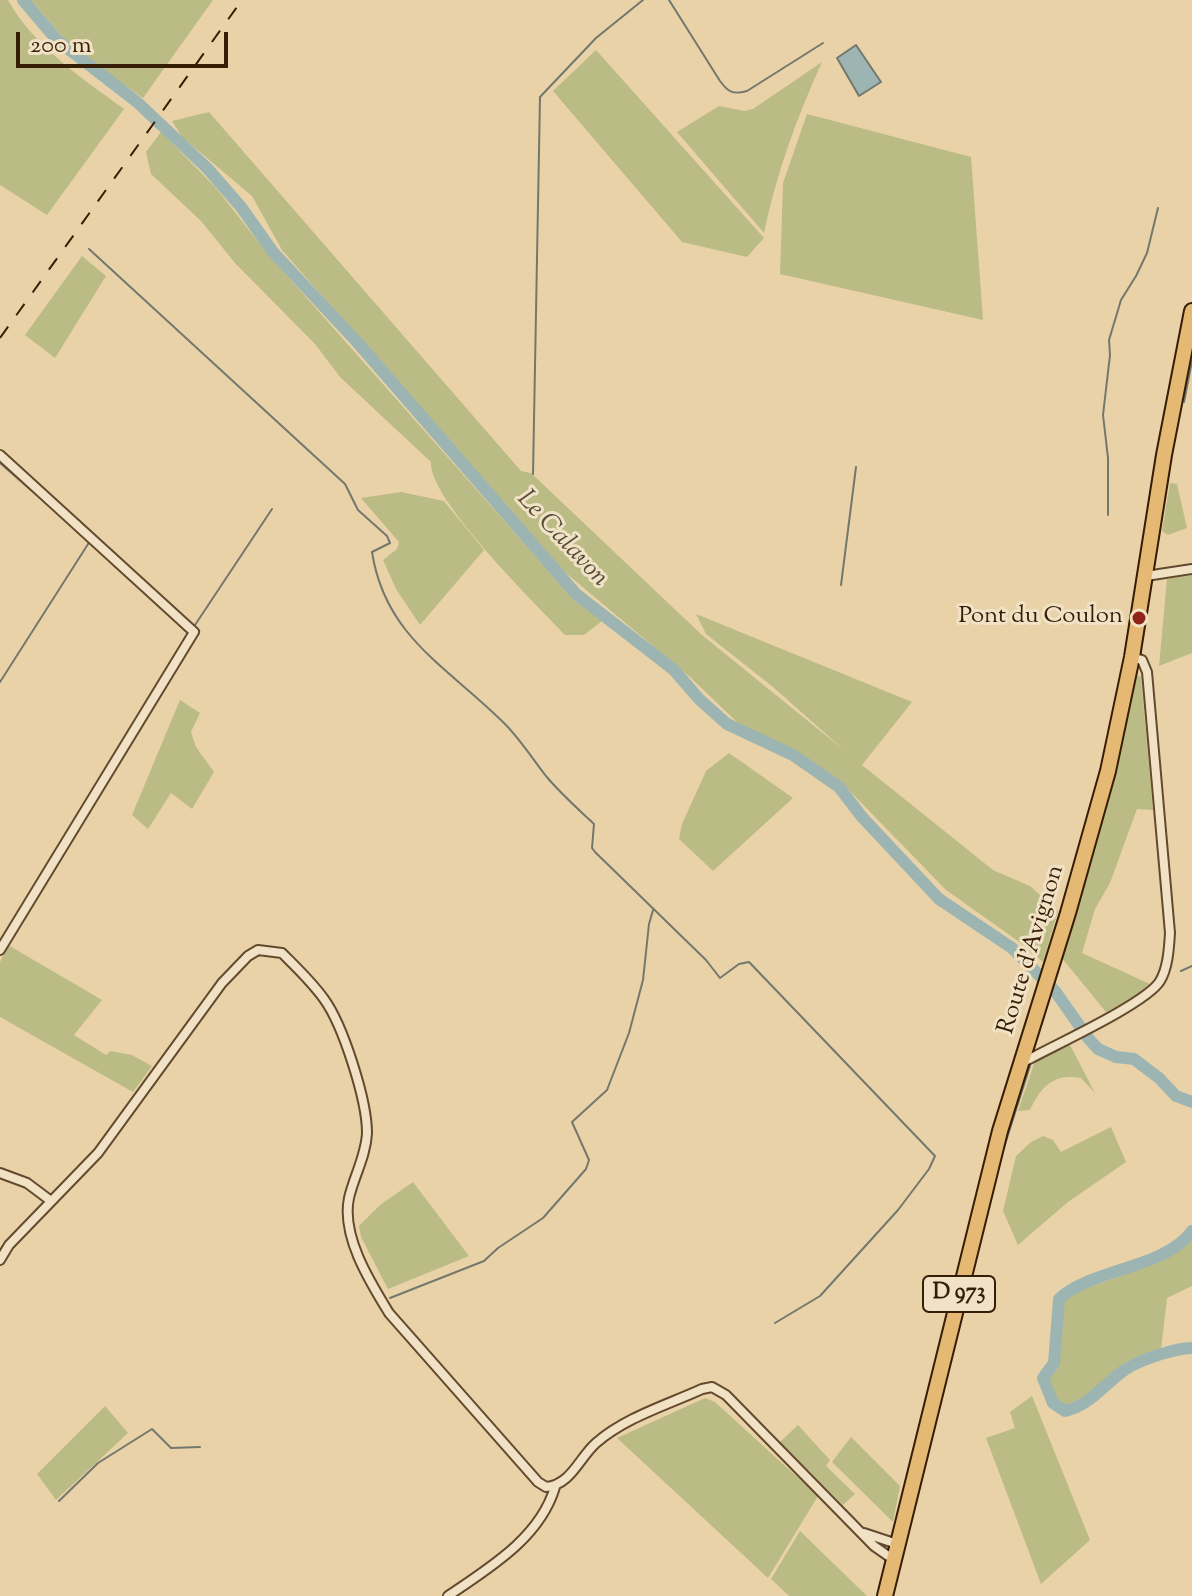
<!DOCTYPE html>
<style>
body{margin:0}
#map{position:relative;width:1192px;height:1596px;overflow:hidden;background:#ead2a8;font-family:"Sorts Mill Goudy",serif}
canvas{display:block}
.scale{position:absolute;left:16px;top:32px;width:212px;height:36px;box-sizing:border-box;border:4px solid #361d05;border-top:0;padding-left:10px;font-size:24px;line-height:28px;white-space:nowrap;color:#361d05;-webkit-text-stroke:6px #f1e2c6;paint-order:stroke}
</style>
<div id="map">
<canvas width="1192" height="1596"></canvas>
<div class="scale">200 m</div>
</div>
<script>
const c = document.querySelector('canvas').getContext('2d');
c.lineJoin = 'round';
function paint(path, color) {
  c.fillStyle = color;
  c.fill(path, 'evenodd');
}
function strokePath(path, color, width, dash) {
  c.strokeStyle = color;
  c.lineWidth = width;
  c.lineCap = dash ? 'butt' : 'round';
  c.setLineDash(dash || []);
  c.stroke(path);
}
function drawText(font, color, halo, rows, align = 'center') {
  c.font = font + ' "Sorts Mill Goudy",serif';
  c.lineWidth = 6;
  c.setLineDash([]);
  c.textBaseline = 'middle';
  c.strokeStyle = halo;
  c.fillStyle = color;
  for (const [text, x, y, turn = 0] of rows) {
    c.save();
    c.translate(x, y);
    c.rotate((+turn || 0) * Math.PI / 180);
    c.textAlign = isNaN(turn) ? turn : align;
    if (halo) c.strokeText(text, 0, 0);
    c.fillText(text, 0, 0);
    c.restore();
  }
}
const green = new Path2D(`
 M0 0H8C34 47 82 78 124 109L47 215 0 185Z
 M31 0H213L143 98 72 48Z
 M596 50 764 238 747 257 682 242 553 91Z
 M822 62C797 117 776 174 764 233L677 132 719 106 745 111 753 109Z
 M209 112 521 471 531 473 702 635 845 751 773 687 706 634 696 614 912 702 862 765 993 870 1030 886 1058 911 1043 962 1018 941 946 890 844 785 823 769 741 726 691 678 554 563 282 250 252 196 182 137 172 121Z
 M807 114 971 157 983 320 780 274 783 183Z
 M161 132 216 188 267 253 574 600 602 621 584 635H565C537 605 428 499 431 462L340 377 315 344 235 263 201 221 151 174 146 152Z
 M82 256 106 276 55 358 25 335Z
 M1170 483 1177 484 1187 528 1168 535 1162 531Z
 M401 492 444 501 484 550 420 625 396 589 383 560 397 549 399 542 361 498Z
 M1192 575V653L1159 666 1167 579Z
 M1136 675 1141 677 1153 810 1137 809 1110 883 1095 909 1082 953 1150 984 1133 999 1106 1012 1061 957 1119 751Z
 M180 700 200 713 191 732 196 747 214 772 192 809 171 793 148 829 132 815Z
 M729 753 793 798 713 871 679 839 682 824 706 771Z
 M8 945 102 1000 74 1035 106 1055 110 1051 132 1055 152 1066 133 1092 0 1017V962Z
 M1069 1043 1095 1093 1081 1078C1053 1073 1041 1087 1030 1110L1018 1111 1035 1061Z
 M1111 1127 1126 1162 1068 1202 1018 1245 1003 1211 1016 1156 1031 1142 1043 1136 1053 1140 1061 1152Z
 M413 1182 469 1256 388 1289 361 1237 359 1226 380 1205Z
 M1192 1240V1286L1167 1298 1161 1350 1127 1361 1079 1404 1067 1407 1056 1400 1048 1379 1058 1363 1064 1302 1070 1294 1124 1275 1185 1247Z
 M1032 1396 1090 1540 1041 1584 986 1438 1015 1428 1010 1412Z
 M705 1398 715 1402 818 1496 768 1578 617 1438Z
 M105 1406 128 1433 56 1500 37 1474Z
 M798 1425 830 1460 826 1466 855 1494 843 1505 780 1442Z
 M851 1437 900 1486 893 1522 832 1462Z
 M800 1531 867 1596H789L771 1579Z`);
const water = new Path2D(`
 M856 45 881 82 859 96 837 58Z`);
const stream = new Path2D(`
 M669 0 720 81C728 92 733 95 747 91L823 43
 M89 249 345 484 358 510 387 536 390 543 372 552C385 637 448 667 504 723 520 739 532 758 546 776 560 793 578 809 594 824L592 848 595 852 706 960 720 978 739 964 749 962 935 1156 929 1169 898 1210 820 1296 775 1323
 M1184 402 1192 361
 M0 463 64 519
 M533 474 540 97 596 38 643 0
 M1108 515V458L1103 415 1110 355 1109 340 1121 300 1136 276 1147 253 1158 208
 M841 585 856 467
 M193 628 272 509
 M0 682 90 541
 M1181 971 1192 966
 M999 1163 1030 1066
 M969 1287 977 1255
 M390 1298 484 1261 498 1248 543 1218 586 1169 589 1160 572 1122 607 1090 629 1033 643 980 649 924 653 910
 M59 1501 98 1463 152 1429 171 1448 200 1447`);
const river = new Path2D(`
 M23 0 57 40 137 102 208 169 241 207 273 252 357 342 576 594 674 670 699 699 727 724 793 755 839 787 862 817 939 899 1012 948 1055 991 1088 1038 1098 1049 1116 1057 1134 1059 1159 1078 1176 1096 1192 1102
 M1192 1231C1166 1268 1090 1269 1059 1299L1054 1363 1043 1378 1053 1403 1065 1411C1091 1405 1105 1383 1126 1369 1140 1360 1175 1348 1192 1348`);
const street = new Path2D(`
 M0 455 194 632 0 950
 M1146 576 1192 569
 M1022 1063C1050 1047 1146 1004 1160 981 1168 968 1169 948 1170 933L1147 672 1142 660 1132 657
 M0 1173 27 1183 51 1201
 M0 1260 9 1245 98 1153 222 983 248 956 258 950 282 953C297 968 312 982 324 999 343 1025 367 1100 367 1133 366 1156 354 1176 349 1198 341 1236 370 1282 389 1313L538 1482 546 1487C571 1485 579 1458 596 1443 626 1417 667 1405 702 1389L712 1387 726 1395 874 1546 894 1560
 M864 1533 897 1544
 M448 1596C489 1568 540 1538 555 1487`);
const primary = new Path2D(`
 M885 1596 1000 1131 1068 913 1108 771 1132 657 1164 455 1192 311`);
const rail = new Path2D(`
 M0 338 242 0`);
const markers = [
 [1139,618,8,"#8f2418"]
];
const shields = [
 [959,1294,72]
];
const shieldNames = [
 ["D 973",959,1294]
];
const poiNames = [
 ["Pont du Coulon",1123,618]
];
const streetNames = [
 ["Route d'Avignon",1033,950,-73]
];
const waterNames = [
 ["Le Calavon",561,540,47]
];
paint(green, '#bbbb85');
paint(water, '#9cb5b3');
strokePath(water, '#73786d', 2);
strokePath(stream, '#73786d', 2);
strokePath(river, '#9cb5b3', 12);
strokePath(street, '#634a2e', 12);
strokePath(primary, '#361d05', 18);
strokePath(street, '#f1e2c6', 8);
strokePath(primary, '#e5b974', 14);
strokePath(rail, '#361d05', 2, [14, 14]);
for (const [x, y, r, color] of markers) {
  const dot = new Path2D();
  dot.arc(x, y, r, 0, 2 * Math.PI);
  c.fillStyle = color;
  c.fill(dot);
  strokePath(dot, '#f1e2c6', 3);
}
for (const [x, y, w] of shields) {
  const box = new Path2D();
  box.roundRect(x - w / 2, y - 18, w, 36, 6);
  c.fillStyle = '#f1e2c6';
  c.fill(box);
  strokePath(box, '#361d05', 2);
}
drawText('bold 22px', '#361d05', null, shieldNames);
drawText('24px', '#361d05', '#f1e2c6', poiNames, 'right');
drawText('24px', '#361d05', '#f1e2c6', streetNames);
drawText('italic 26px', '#554b39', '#f1e2c6', waterNames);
</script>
